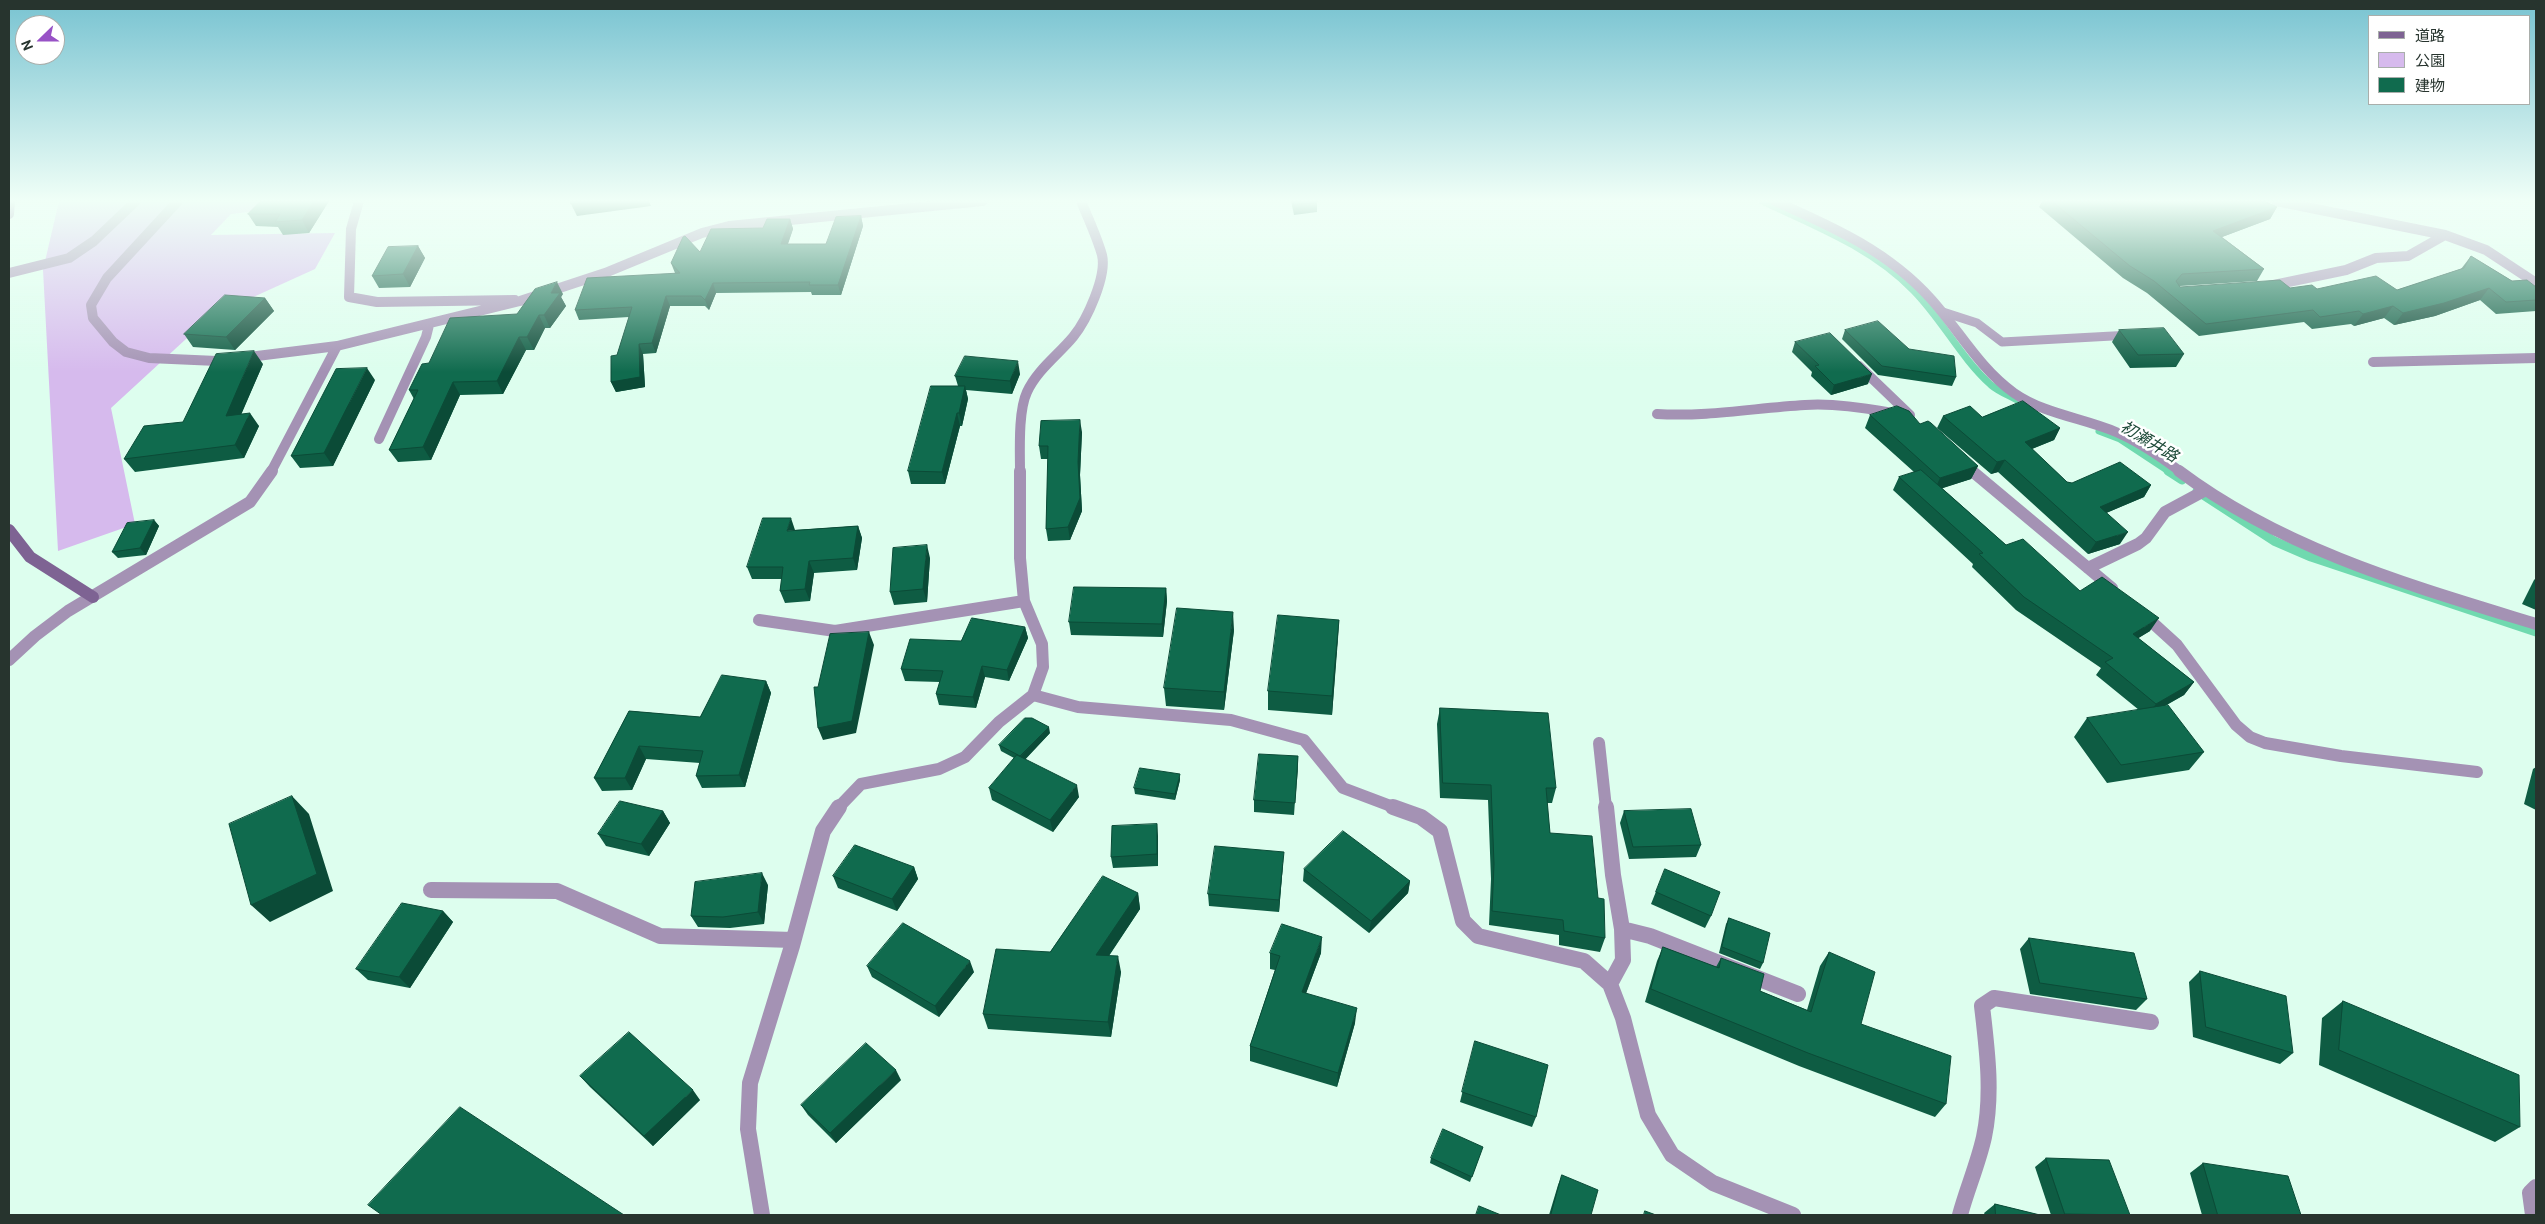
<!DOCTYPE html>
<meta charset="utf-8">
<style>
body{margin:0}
#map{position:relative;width:2545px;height:1224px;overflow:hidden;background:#ddfeee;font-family:Cabin,"Noto Sans JP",sans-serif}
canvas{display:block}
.frame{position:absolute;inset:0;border:10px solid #27342e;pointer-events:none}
.legend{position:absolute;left:2368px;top:15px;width:162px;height:90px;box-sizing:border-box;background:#fff;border:1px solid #a9aeab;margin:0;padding:6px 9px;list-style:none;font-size:15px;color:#27342e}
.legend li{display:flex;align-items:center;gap:10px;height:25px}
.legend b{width:25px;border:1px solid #a9aeab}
.north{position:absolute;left:15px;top:15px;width:50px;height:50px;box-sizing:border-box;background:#fff;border:1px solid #a9aeab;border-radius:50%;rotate:248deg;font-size:14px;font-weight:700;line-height:20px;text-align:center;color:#27342e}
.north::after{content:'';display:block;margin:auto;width:18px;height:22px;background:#9852c6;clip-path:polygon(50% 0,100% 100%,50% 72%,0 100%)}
</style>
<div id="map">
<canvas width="2545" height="1224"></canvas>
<div class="frame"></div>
<ul class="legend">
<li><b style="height:6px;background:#7e6393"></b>道路</li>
<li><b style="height:14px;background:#d6baed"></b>公園</li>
<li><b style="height:14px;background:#106b4e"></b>建物</li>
</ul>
<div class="north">N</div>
</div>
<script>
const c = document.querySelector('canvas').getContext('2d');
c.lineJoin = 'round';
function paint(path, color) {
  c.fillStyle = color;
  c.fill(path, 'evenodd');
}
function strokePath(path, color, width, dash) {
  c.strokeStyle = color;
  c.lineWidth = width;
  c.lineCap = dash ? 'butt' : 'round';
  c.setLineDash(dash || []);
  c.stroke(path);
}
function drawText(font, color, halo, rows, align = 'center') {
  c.font = font + ' Cabin,"Noto Sans JP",sans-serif';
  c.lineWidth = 5;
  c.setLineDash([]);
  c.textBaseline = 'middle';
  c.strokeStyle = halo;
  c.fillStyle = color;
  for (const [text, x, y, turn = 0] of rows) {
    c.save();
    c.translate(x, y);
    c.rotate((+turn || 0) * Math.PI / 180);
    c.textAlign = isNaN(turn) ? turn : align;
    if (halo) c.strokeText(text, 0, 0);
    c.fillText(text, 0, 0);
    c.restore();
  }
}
const green = new Path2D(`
 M59 201H273L267 210 231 214 211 235 335 233 315 269 238 304 186 339 111 408 135 524 58 551 43 270Z`);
const streamFar1 = new Path2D(`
 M1762 201C1815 226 1871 247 1913 290 1942 319 1960 357 1991 385 1998 391 2008 395 2017 400
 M2099 431 2120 439 2170 472`);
const stream = new Path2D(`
 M2168 471 2182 480
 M2197 491 2274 541 2311 557 2536 632`);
const lane = new Path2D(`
 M1943 312 1977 323 2002 342 2131 335`);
const streetFar2 = new Path2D(`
 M178 201 107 278 91 305 93 318 113 342 126 352 149 358 217 361 337 346 520 301 605 273 702 233 729 226 983 201
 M359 201 351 229 349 297 377 302 515 300
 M1775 201C1833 227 1888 251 1931 299 1959 330 1979 368 2014 393 2044 414 2083 418 2116 432 2140 442 2161 457 2181 472
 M2276 201 2445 235 2486 250 2536 283
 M9 273 69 258 94 241 136 201
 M2269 286 2346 270 2376 258 2408 256 2445 235
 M2373 362 2536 358
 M1859 366 1910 415
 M1657 414C1707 417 1755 408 1805 405 1837 403 1869 409 1900 414
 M379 439 426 337 429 325
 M1963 463 1974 472
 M271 472 337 346
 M1020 472C1020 451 1018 411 1027 392 1037 370 1058 355 1073 337 1087 320 1107 276 1102 255 1097 237 1088 218 1081 201`);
const streetFar1 = new Path2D(`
 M1972 471 2112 588
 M2179 471C2284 550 2412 586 2536 624
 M2088 568 2138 544 2146 538 2165 512 2204 491
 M2143 614 2177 645 2236 725 2250 737 2265 743 2341 756 2477 772
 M759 620 835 631 1024 601
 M9 660 35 636 68 611 250 502 272 471
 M1033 695 1078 707 1231 720 1304 740 1343 788 1396 808
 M1599 743 1606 808
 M838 808 861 784 939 769 965 757 999 722 1033 695 1043 667 1042 644 1024 601 1020 558V471`);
const street = new Path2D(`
 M1393 807 1421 817 1440 831 1463 921 1478 936 1584 961 1610 984 1623 1018 1648 1115 1672 1155 1713 1183 1793 1215
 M1606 807 1613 875 1622 929 1623 960 1610 984
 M431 890 557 891 660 936 793 940
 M1622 929 1650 936 1798 994
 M762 1215 748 1129 750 1083 792 946 823 831 839 807
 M1960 1215C1967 1189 1978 1164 1984 1137 1993 1094 1987 1049 1982 1006L1994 998 2151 1022
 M2533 1215 2530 1193 2536 1187`);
const secondaryFar1 = new Path2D(`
 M9 214 10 201`);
const secondary = new Path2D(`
 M9 530 30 557 93 597`);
const wall = new Path2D(`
 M261 201H329L309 233 283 235 278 227 256 226 248 214Z
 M1291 201H1317V212L1294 215Z
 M2042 201H2264L2277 207 2270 219 2222 237 2264 269 2257 281 2180 286V287L2290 288 2317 289 2397 290 2461 269 2471 256 2512 281 2536 287V311L2496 314 2480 300 2435 316 2394 325 2384 318 2354 326 2351 324 2312 329 2304 322 2199 336 2147 293 2123 278 2039 207Z
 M861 216 863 226 841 295H812L811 292 716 293 709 310 705 306H670L656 353 643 354 645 387 616 392 611 382 617 355 629 317 579 320 575 310 675 273 671 263 790 219 793 229 788 244H826Z
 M418 246 425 258 410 287 379 288 372 276Z
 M563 294 561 297 566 306 550 328H545L534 350H526L503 394 460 395 431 460 398 462 389 450 414 399 409 390 429 363 517 314Z
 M265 298 274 311 235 350 193 347 184 334Z
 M1845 330 1909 349 1956 377 1952 386 1878 375 1842 339Z
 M2119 330 2184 354 2176 367 2130 368 2112 342Z
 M1795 342 1868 384 1831 395 1811 376 1812 372 1792 352Z
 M263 364 241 414 259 426 244 458 135 472 124 459 183 422Z
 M1020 374 1012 394 966 390 968 399 962 426H960L945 484H911L908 471 958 386 955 376Z
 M375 380 333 466 300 468 291 456Z
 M1870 415 1920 424 1978 466 1971 479 1942 488 2006 545 2080 591 2150 631 2138 638 2194 682 2184 695 2165 706 2204 752 2189 770 2107 783 2074 737 2087 718 2139 710 2096 675 2101 668 2016 610 1972 567 1973 564 1893 490 1899 477 1914 472 1865 428Z
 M1943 416 1982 417 2060 428 2054 440 2032 449 2067 482 2072 483 2151 485 2144 497 2106 513 2120 544 2088 554 1998 472 1991 474 1937 428Z
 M1082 432 1080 475 1082 511 1070 540 1048 541 1046 529 1048 459H1041L1039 446Z
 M154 520 159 526 146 555 118 558 112 552Z
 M858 526 862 538 857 570 814 573 810 601 785 603 780 591 782 579H752L747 567 795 530Z
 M930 558 927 602 894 605 890 592Z
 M2536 578V610L2522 604 2534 580Z
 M1166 588 1167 601 1163 637 1071 635 1069 622Z
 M1339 620 1332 715 1268 710V691Z
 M1025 627 1028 638 1009 681 985 677 976 708 939 705 936 694 940 682 905 681 901 669 961 641Z
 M1234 630 1224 710 1166 706 1164 688Z
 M766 681 771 693 745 787 702 788 696 776 700 763 646 759 632 790 602 791 594 778 629 711 700 717Z
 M1440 708 1556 788 1552 803H1547L1550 833 1598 898 1605 938 1600 952 1559 945V935L1489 925 1491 879 1488 800 1440 798 1437 724Z
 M1050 733 1025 759 1079 797 1053 832 992 800 989 788 1014 758 1001 751 999 745Z
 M1298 756 1294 815 1254 812V800Z
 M2536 767V810L2524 804 2533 769Z
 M1180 780 1175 800 1135 794 1134 788Z
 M663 811 670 823 649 856 606 846 598 834Z
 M1624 811 1701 845 1696 857 1629 859 1620 823Z
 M1158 836V866L1113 868 1111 857Z
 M1283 864 1279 912 1209 906 1208 894Z
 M914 867 918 879 897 911 838 888 833 876Z
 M1304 869 1410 881 1408 893 1369 933 1303 881Z
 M1665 869 1711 916 1705 928 1651 904Z
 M768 885 764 924 730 928 698 927 691 916Z
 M1138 893 1140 909 1109 956 1121 972 1111 1037 988 1029 983 1014 1050 952Z
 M443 911 453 922 410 988 368 980 356 969Z
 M1729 918 1763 963 1760 969 1719 953 1726 924Z
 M2029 938 2147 999 2136 1010 2030 994 2020 949Z
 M1663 947 1716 967 1721 958 1760 991 1807 1010 1820 966 1829 952 1861 1024 1946 1104 1935 1117 1799 1066 1645 1002 1657 961Z
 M1270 953H1321L1306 993 1355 1023 1337 1087 1250 1061V1046L1275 970 1270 969Z
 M867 966 974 972 939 1017 872 977Z
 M2200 971 2293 1053 2280 1064 2193 1037 2189 982Z
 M2343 1001 2520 1127 2495 1142 2319 1065 2322 1018Z
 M1475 1041 1536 1117 1532 1127 1460 1102Z
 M580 1076 700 1100 653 1146 590 1087Z
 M901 1080 836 1143 808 1115 801 1105Z
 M1481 1152 1470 1182 1430 1163 1431 1158Z
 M2046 1158 2130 1215H2051L2035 1167Z
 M2203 1163 2301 1215H2202L2190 1173Z
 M1562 1175 1591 1215H1549L1558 1185Z
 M1995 1204 2040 1215H1985L1984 1213Z`);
const shadedWall = new Path2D(`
 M314 201H329L309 233 302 220Z
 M596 201H649L651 206 577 216 571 204Z
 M2277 207 2270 219 2206 243 2213 231Z
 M861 216 863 226 841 295 838 285Z
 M790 219 793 229 784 254 781 244Z
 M418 246 425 258 410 287 403 274Z
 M557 282 563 294 561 297 566 306 550 328 544 315 551 293Z
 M713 283 716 293 709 310 705 300Z
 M2489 288 2480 300 2435 316 2394 325 2403 313Z
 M666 296 670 306 656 353 652 343Z
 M265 298 274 311 235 350 226 337Z
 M2393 306 2384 318 2354 326 2363 314Z
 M539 315 545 328 534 350 527 337Z
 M519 337 526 350 503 394 497 381Z
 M639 344 643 354 645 387 616 392 611 382Z
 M254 351 263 364 235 429 226 416Z
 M1018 361 1020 374 1012 394 1010 381Z
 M367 368 375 380 333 466 324 453Z
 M1872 374 1868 384 1831 395 1834 385Z
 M453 382 460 395 431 460 423 447Z
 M965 386 968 399 962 426 959 413Z
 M250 413 259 426 244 458 235 445Z
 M957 413 960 426 945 484 942 472Z
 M1080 420 1082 432 1080 475 1082 511 1070 540 1068 527 1078 462Z
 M2060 428 2054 440 2019 454 2025 442Z
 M2005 460 1998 472 1991 474 1997 462Z
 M1978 466 1971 479 1934 491 1940 478Z
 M2151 485 2144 497 2092 519 2100 507Z
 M791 518 795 530 787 531Z
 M154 520 159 526 146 555 140 548Z
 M858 526 862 538 857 570 853 558Z
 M2128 532 2120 544 2088 554 2096 542Z
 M927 545 930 558 927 602 923 589Z
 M809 561 814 573 810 601 805 589Z
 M1166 588 1167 601 1163 637 1162 624Z
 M1233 612 1234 630 1224 710V692Z
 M2159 618 2150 631 2124 647 2133 634Z
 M1339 620 1338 639 1332 715V696Z
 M1025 627 1028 638 1009 681 1007 670Z
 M869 632 874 645 856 733 823 740 818 728Z
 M982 666 985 677 976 708 973 697Z
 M766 681 771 693 745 787 739 775Z
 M2194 682 2184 695 2146 716 2156 704Z
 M1049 727 1050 733 1022 763 1020 757Z
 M639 746 646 759 632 790 625 778Z
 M1298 756V769L1294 815 1295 803Z
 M1180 774V780L1175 800V794Z
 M1077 785 1079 797 1053 832 1050 820Z
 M292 796 309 814 333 891 270 922 251 905Z
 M663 811 670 823 649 856 641 844Z
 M1157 824 1158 836V866L1157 854Z
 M1284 852 1279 912V900Z
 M914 867 918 879 897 911 892 899Z
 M762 873 768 885 764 924 758 912Z
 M1410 881 1408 893 1369 933 1371 921Z
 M1138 893 1140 909 1099 970 1096 955Z
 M443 911 453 922 410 988 399 977Z
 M1322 937 1321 953 1301 1007 1302 992Z
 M1118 956 1121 972 1111 1037 1108 1022Z
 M970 961 974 972 939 1017 935 1006Z
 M1357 1008 1355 1023 1337 1087 1338 1073Z
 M896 1070 901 1080 836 1143 830 1133Z
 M693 1090 700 1100 653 1146 644 1136Z`);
const building = new Path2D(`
 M261 201H314L302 220 275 222 280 214H248Z
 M571 201H596L571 204Z
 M1293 201H1317V202L1294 205Z
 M2052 201H2264L2277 207 2213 231 2264 269 2182 274 2176 281 2180 287 2280 280 2290 288 2312 285 2317 289 2376 276 2397 290 2464 268 2471 256 2512 281 2527 280 2536 287V300L2506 302 2489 288 2444 303 2403 313 2393 306 2363 314 2359 311 2320 317 2313 310 2206 324 2154 281 2130 266Z
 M861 216 838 285H809L810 282 713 283 705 300 701 296H666L652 343 639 344 640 377 611 382V356L617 355 632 307 575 310 587 278 680 273 671 263 683 237 685 236 700 252 711 229 763 228 767 219H790L781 244H826L836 217Z
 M418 246 403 274 372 276 388 247Z
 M557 282 551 293H560L544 315H539L527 337H519L497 381 453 382 423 447 389 450 418 390H409L422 364 429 363 450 318 517 314 535 289Z
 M225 295 265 298 226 337 184 334Z
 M1878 321 1909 349 1954 356 1956 377 1882 366 1845 330Z
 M2164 328 2184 354 2138 355 2119 330Z
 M1830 333 1872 374 1834 385 1815 366 1819 365 1795 342Z
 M254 351 226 416 250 413 235 445 124 459 144 426 183 422 216 354Z
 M965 356 1018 361 1010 381 955 376Z
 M367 368 324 453 291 456 336 369Z
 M931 386H965L959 413H957L942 472 908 471Z
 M2023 401 2060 428 2025 442 2067 482 2072 483 2120 462 2151 485 2100 507 2128 532 2096 542 2005 460 1997 462 1943 416 1970 406 1982 417Z
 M1897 406 1909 411 1920 424 1928 421 1931 423 1978 466 1940 478 1870 415Z
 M1080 420 1078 462 1080 498 1068 527 1046 529 1048 446H1039L1041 421Z
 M1921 470 2006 545 2023 539 2080 591 2102 577 2159 618 2133 634 2194 682 2156 704 2105 662 2113 658 2024 597 1979 554 1983 553 1899 477Z
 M763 518H791L787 531 858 526 853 558 809 561 805 589 780 591 783 567H747Z
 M154 520 140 548 112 552 127 523Z
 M927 545 923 589 890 592 893 548Z
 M1074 587 1166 588 1162 624 1069 622Z
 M1177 608 1233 612 1224 692 1164 688Z
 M1278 615 1339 620 1332 696 1268 691Z
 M972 618 1025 627 1007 670 982 666 973 697 936 694 943 671 901 669 910 639 961 641Z
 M869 632 852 721 818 728 814 687H818L830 634Z
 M722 675 766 681 739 775 696 776 703 751 639 746 625 778H594L629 711 700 717Z
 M2168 705 2204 752 2121 765 2087 718Z
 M1440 708 1548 713 1556 788H1546L1550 833 1592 836 1598 898 1604 899 1605 938 1564 931 1563 920 1492 911 1494 864 1491 785 1443 783Z
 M1025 718H1032L1049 727 1020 756 999 745Z
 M1259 754 1298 756 1295 803 1254 800Z
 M1017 755 1077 785 1050 820 989 788Z
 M1140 768 1180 774 1175 794 1134 788Z
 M292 796 317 874 251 905 229 824Z
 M620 801 663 811 641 844 598 834Z
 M1691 809 1701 845 1633 847 1624 811Z
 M1157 824V854L1111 857 1112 826Z
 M1343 831 1410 881 1371 921 1304 869Z
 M855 845 914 867 892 899 833 876Z
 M1215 846 1284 852 1279 900 1208 894Z
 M1665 869 1720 892 1711 916 1656 892Z
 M762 873 758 912 723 917 691 916 695 882Z
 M1103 876 1138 893 1096 955 1118 956 1108 1022 983 1014 996 949 1050 952Z
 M402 903 443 911 399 977 356 969Z
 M1729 918 1770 933 1763 963 1722 947Z
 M903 923 970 961 935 1006 867 966Z
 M1282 924 1322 937 1302 992 1357 1008 1338 1073 1250 1046 1280 956 1270 953Z
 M2029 938 2134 953 2147 999 2040 983Z
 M1663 947 1719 968 1721 958 1764 974 1760 991 1811 1012 1829 952 1875 972 1861 1024 1951 1056 1946 1104 1808 1053 1651 989Z
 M2200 971 2286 996 2293 1053 2206 1027Z
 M2343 1001 2519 1075 2520 1127 2339 1050Z
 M629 1032 693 1090 644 1136 580 1076Z
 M1475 1041 1548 1065 1536 1117 1462 1092Z
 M866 1043 896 1070 830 1133 801 1105Z
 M460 1107 624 1215H382L368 1205Z
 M1443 1129 1483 1147 1472 1177 1431 1158Z
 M2046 1158 2109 1160 2130 1215 2065 1214Z
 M2203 1163 2288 1176 2301 1215H2218Z
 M1562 1175 1598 1190 1591 1215H1551Z
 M1995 1204 2040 1215H1996Z
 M1479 1206 1501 1215H1476Z
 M1645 1211 1656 1215H1644Z`);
const waterNames = [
 ["初瀬井路",2149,442,31]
];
paint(green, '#d6baed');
strokePath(streamFar1, '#70d9af', 7);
strokePath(stream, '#70d9af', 9);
strokePath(lane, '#a492b4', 9);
strokePath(streetFar2, '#a492b4', 10);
strokePath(streetFar1, '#a492b4', 12);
strokePath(street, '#a492b4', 16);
strokePath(secondaryFar1, '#7e6393', 10);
strokePath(secondary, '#7e6393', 12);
paint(wall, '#0e5c43');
paint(shadedWall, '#0b4b37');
paint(building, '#106b4e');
strokePath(building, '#0b4b37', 1);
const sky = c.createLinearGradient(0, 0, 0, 372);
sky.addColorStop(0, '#78c3d1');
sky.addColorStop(0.54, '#f0fff7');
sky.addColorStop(1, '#f0fff700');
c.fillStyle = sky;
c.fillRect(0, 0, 2545, 372);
drawText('italic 16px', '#1d4a38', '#fff', waterNames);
</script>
